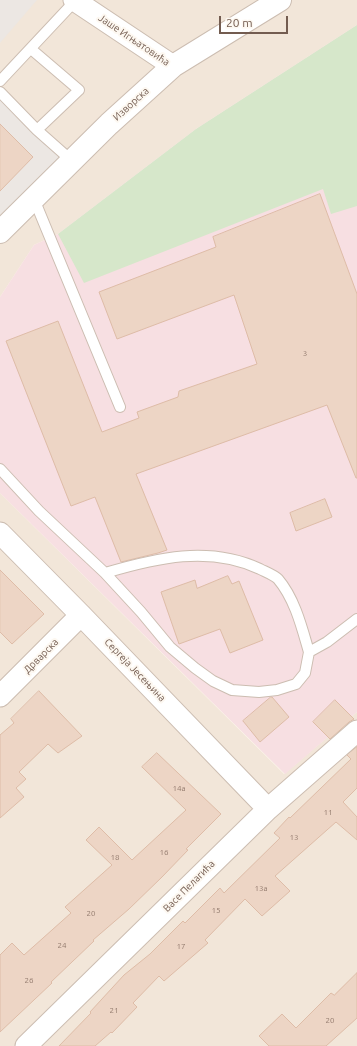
<!DOCTYPE html>
<meta charset="utf-8">
<style>
body{margin:0}
#map{position:relative;width:357px;height:1046px;overflow:hidden;background:#fbf4ea;font-family:Ubuntu,sans-serif}
canvas{display:block}
.scale{position:absolute;left:219px;top:16px;width:69px;height:18px;box-sizing:border-box;border:2px solid #735c50;border-top:0;padding-left:5px;font-size:12px;line-height:14px;white-space:nowrap;color:#735c50;-webkit-text-stroke:3px #fdf8f1;paint-order:stroke}
</style>
<div id="map">
<canvas width="357" height="1046"></canvas>
<div class="scale">20 m</div>
</div>
<script>
const c = document.querySelector('canvas').getContext('2d');
c.lineJoin = 'round';
function paint(path, color) {
  c.fillStyle = color;
  c.fill(path, 'evenodd');
}
function strokePath(path, color, width, dash) {
  c.strokeStyle = color;
  c.lineWidth = width;
  c.lineCap = dash ? 'butt' : 'round';
  c.setLineDash(dash || []);
  c.stroke(path);
}
function drawText(font, color, halo, rows, align = 'center') {
  c.font = font + ' Ubuntu,sans-serif';
  c.lineWidth = 4;
  c.setLineDash([]);
  c.textBaseline = 'middle';
  c.strokeStyle = halo;
  c.fillStyle = color;
  for (const [text, x, y, turn = 0] of rows) {
    c.save();
    c.translate(x, y);
    c.rotate((+turn || 0) * Math.PI / 180);
    c.textAlign = isNaN(turn) ? turn : align;
    if (halo) c.strokeText(text, 0, 0);
    c.fillText(text, 0, 0);
    c.restore();
  }
}
const residential = new Path2D(`
 M0 0H357V25L196 129 58 234 34 245 0 297Z
 M0 493 284 774 357 712V1046H0Z`);
const industrial = new Path2D(`
 M0 0H37L0 43Z
 M0 96 65 152 0 219Z`);
const medical = new Path2D(`
 M357 25V712L285 774 0 493V297L34 245 58 234 196 129Z`);
const green = new Path2D(`
 M357 25V206L331 214 323 189 84 283 58 234 196 129Z`);
const building = new Path2D(`
 M0 124 33 157 0 191Z
 M320 194 357 294V478H356L327 405 136 474 167 550 158 553 121 562 95 497 71 506 6 341 58 321 102 432 139 418 137 412 178 397 179 391 257 364 234 295 117 339 99 292 216 247 213 237Z
 M325 499 332 517 296 531 290 513Z
 M0 570 44 614 12 644 0 632Z
 M228 576 232 584 239 581 263 640 230 653 220 629 179 644 161 592 195 580 197 588Z
 M39 691 82 736 58 753 48 744 19 772 26 779 16 788 24 797 0 818V735L14 723 11 719Z
 M271 697H272L289 717 260 742 243 721Z
 M335 700 354 719 349 722 330 739 313 722Z
 M357 747V788L343 802 357 817V840L336 822 275 876 290 891 262 916 245 899 205 940 208 943 164 981 159 976 133 1003 137 1007 112 1033 111 1032 95 1046H59L91 1013 90 1012 124 975 150 954 183 921 185 923 220 888 224 893 280 838 274 833 289 817 290 818 351 759 347 755Z
 M157 753 221 814 186 849 188 850 162 877 129 909 93 940 94 941 51 982 52 983 0 1032V955L12 943 24 955 71 913 65 907 112 865 86 840 99 827 132 860 186 810 142 767Z
 M357 973V1018L326 1046H269L259 1036 282 1014 296 1028 331 993 334 995Z`);
const service = new Path2D(`
 M31 49 79 90 37 130
 M0 81 75 1
 M0 92 37 130 72 161
 M34 199 120 407
 M0 469 39 511 105 573C156 558 209 545 260 569 266 572 274 575 278 579 295 599 302 628 309 652L327 642 357 619
 M105 573 141 612 170 647 195 668 213 681 232 690 259 692 277 690 296 684 305 673 309 652`);
const minor = new Path2D(`
 M74 0 173 66
 M0 533 81 615 268 809
 M0 696 81 615
 M26 1046 268 809 357 731`);
const tertiary = new Path2D(`
 M0 232 109 124 173 66 280 0`);
const numberNames = [
 ["3",305,353],
 ["14a",179,788],
 ["11",328,812],
 ["13",294,837],
 ["16",164,852],
 ["18",115,857],
 ["13a",261,888],
 ["15",216,910],
 ["20",91,913],
 ["24",62,945],
 ["17",181,946],
 ["26",29,980],
 ["21",114,1010],
 ["20",330,1020]
];
const streetNames = [
 ["Јаше Игњатовића",134,40,34],
 ["Изворска",131,104,-42],
 ["Дрварска",41,656,-45],
 ["Сергеја Јесењина",135,670,46],
 ["Васе Пелагића",189,886,-45]
];
paint(residential, '#f2e6d9');
paint(industrial, '#ece7e3');
paint(medical, '#f7dfe2');
paint(green, '#d6e7ca');
paint(building, '#edd5c5');
strokePath(building, '#debca7', 1);
strokePath(service, '#ccbdb1', 12);
strokePath(minor, '#ccbdb1', 23);
strokePath(tertiary, '#ccbdb1', 24);
strokePath(service, '#fff', 10);
strokePath(minor, '#fff', 21);
strokePath(tertiary, '#fff', 22);
drawText('8px', '#927a6d', null, numberNames);
drawText('10px', '#735c50', '#fdf8f1', streetNames);
</script>
